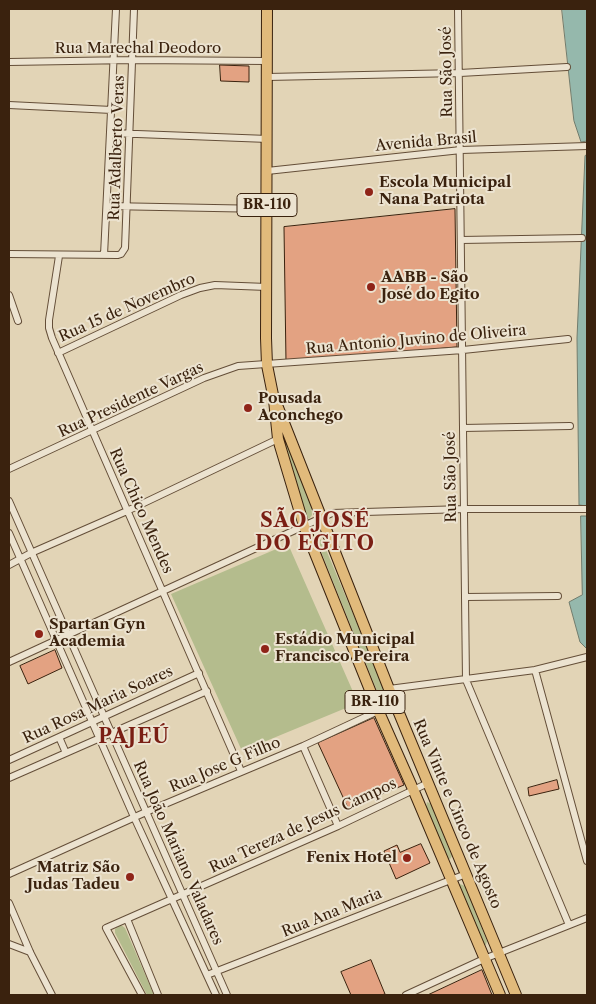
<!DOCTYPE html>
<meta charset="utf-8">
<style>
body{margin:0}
#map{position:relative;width:596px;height:1004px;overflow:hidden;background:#e2d4b6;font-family:"Libre Caslon Text",serif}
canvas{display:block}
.frame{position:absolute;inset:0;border:10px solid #3a220e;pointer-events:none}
</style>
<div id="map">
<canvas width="596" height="1004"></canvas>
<div class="frame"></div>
</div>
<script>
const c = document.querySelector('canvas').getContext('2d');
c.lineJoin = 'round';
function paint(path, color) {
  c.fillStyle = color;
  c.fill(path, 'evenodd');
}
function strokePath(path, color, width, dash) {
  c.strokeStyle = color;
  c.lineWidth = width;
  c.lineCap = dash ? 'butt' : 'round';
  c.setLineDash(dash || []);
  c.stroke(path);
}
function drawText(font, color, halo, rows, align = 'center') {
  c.font = font + ' "Libre Caslon Text",serif';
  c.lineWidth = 4;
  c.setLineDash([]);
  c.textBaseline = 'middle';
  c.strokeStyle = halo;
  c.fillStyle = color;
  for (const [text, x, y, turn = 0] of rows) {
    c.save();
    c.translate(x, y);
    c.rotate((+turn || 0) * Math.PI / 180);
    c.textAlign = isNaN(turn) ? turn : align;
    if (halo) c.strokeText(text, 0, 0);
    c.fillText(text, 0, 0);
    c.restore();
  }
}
const green = new Path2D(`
 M280 424 311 503 312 515 309 519 305 514 289 460Z
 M318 539 322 540 384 688 382 692 377 691 318 544Z
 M288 544 358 703 242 751 171 594Z
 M427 802 431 804 452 856 450 859 447 858 426 807Z
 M460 884 465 886 487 941 486 945 483 944 459 886Z
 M121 925 125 928 154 995H147L115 933V929Z`);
const water = new Path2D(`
 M562 9H587V141L581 142 574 121Z
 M587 155V506L579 505 577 338 585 156Z
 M581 516H587V649L580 642 569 602 582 595Z`);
const building = new Path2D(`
 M220 65 249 66V82L221 81Z
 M455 209 457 347 286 362 284 227Z
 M55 650 62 668 28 684 20 666Z
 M374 718 404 785 348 808 318 743Z
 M557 780 559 789 529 796 528 788Z
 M421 844 430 863 396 879 384 851 397 845 400 852Z
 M371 960 385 994 381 995H351L341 972Z
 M482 970 492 995H428Z`);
const minor = new Path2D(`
 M458 9 466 680 569 925
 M9 62 132 60 267 61
 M267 77 460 73 567 67
 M9 105 112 110
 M111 133 268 139
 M267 171 461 150 587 146
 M107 206 267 209
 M461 240 582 238
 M9 254 118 255 121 254 125 248 134 9
 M104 255 116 9
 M59 256 49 320V328L52 338 241 771
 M9 295 18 321
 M58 353 181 295 200 288 215 285 267 287
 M463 428 570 426
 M9 469 204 378 238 366 463 350 568 339
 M9 501 227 995
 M9 533 134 817 216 995
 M9 565 31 553 127 511 278 439
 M466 597 558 596
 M9 662 332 513 464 509H587
 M535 670 587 861
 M389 689 535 670 587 657
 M59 737 66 753
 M303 746 338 826
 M9 760 199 673
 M9 778 207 691
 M9 874 146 812 303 746 395 703
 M9 903 30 952 52 995
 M127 919 158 995
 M9 944 30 952
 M207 975 466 874
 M142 995 106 928 338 826 428 783
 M406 995 484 959 587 918`);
const primary = new Path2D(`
 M267 9 266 338 267 365 274 400 278 439 304 526 378 710 413 789 500 995
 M277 405 389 689 516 995`);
const markers = [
 [369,192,5,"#8f2418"],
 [371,287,5,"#8f2418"],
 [248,408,5,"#8f2418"],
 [39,634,5,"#8f2418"],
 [265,649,5,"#8f2418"],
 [407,858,5,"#8f2418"],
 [130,877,5,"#8f2418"]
];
const shields = [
 [267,205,60],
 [375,702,60]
];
const shieldNames = [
 ["BR-110",267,205],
 ["BR-110",375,702]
];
const streetNames = [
 ["Rua Marechal Deodoro",138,49],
 ["Rua São José",447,72,-91],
 ["Avenida Brasil",426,142,-5],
 ["Rua Adalberto Veras",117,148,-88],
 ["Rua 15 de Novembro",127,308,-24],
 ["Rua Antonio Juvino de Oliveira",416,340,-5],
 ["Rua Presidente Vargas",131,400,-25],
 ["Rua São José",451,477,-91],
 ["Rua Chico Mendes",141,511,66],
 ["Rua Rosa Maria Soares",98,705,-25],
 ["Rua Jose G Filho",225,765,-23],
 ["Rua Vinte e Cinco de Agosto",457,814,67],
 ["Rua Tereza de Jesus Campos",303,826,-25],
 ["Rua João Mariano Valadares",178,853,66],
 ["Rua Ana Maria",332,913,-22]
];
const poiNames = [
 ["Escola Municipal",379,183],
 ["Nana Patriota",379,200],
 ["AABB - São",381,278],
 ["José do Egito",381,295],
 ["Pousada",258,399],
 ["Aconchego",258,416],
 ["Spartan Gyn",49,625],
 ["Academia",49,642],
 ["Estádio Municipal",275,640],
 ["Francisco Pereira",275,657],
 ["Fenix Hotel",397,858,"right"],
 ["Matriz São",120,868,"right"],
 ["Judas Tadeu",120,885,"right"]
];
const districtNames = [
 ["SÃO JOSÉ",315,521],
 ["DO EGITO",315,544],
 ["PAJEÚ",134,737]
];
paint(green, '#b4bc8d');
paint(water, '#95b8ac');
strokePath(water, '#717c6d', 1);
paint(building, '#e3a282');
strokePath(building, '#3a220e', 1);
strokePath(minor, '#644e38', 8);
strokePath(primary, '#3a220e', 12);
strokePath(minor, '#ece3d0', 6);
strokePath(primary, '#e1ba7b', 10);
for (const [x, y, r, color] of markers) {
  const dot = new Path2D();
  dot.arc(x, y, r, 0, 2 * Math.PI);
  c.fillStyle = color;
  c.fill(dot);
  strokePath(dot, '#ece3d0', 2);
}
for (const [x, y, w] of shields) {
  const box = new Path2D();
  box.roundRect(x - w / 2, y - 11.5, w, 23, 4);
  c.fillStyle = '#ece3d0';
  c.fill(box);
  strokePath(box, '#3a220e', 1);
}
drawText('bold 14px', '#3a220e', null, shieldNames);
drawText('15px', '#3a220e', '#ece3d0', streetNames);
drawText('bold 15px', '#3a220e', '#ece3d0', poiNames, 'left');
c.letterSpacing = '1px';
drawText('bold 20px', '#7a1f14', '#ece3d0', districtNames);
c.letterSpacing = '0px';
</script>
